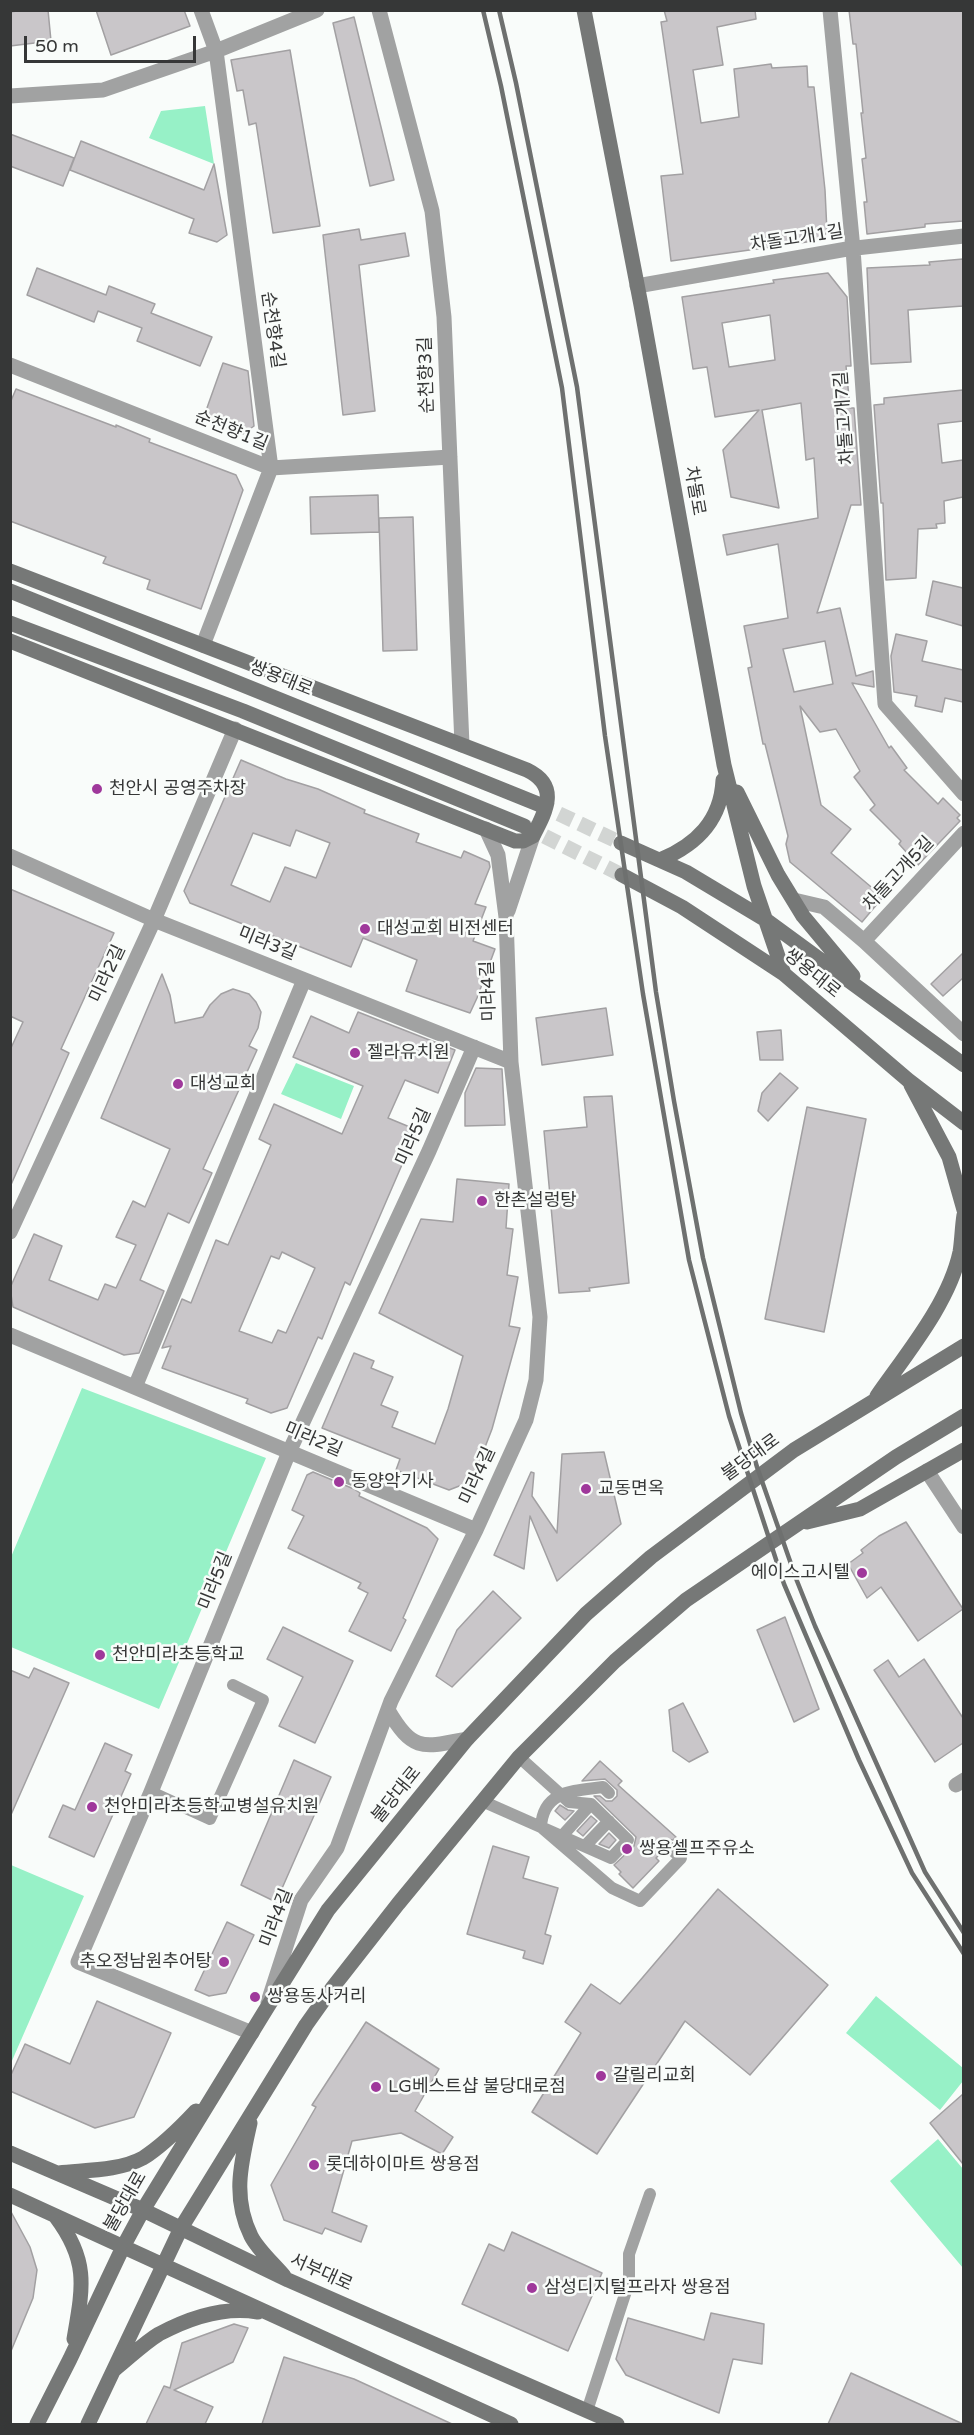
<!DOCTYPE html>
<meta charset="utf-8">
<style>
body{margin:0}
#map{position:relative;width:974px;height:2435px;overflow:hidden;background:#f9fcfa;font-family:"Varela Round",sans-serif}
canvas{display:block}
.frame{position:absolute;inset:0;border:12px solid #363737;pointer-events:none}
.scale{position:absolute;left:24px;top:36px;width:172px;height:27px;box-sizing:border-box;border:3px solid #363737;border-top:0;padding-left:8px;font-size:18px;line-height:21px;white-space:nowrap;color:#363737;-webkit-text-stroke:4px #f9fcfa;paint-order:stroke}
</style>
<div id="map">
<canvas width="974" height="2435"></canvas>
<div class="frame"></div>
<div class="scale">50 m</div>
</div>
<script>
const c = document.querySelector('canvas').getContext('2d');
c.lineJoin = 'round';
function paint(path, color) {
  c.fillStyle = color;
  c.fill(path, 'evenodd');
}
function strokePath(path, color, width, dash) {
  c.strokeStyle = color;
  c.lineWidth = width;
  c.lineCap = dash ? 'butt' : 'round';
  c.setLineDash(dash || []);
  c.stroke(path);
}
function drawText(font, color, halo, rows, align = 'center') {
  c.font = font + ' "Varela Round","Noto Sans KR",sans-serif';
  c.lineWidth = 5;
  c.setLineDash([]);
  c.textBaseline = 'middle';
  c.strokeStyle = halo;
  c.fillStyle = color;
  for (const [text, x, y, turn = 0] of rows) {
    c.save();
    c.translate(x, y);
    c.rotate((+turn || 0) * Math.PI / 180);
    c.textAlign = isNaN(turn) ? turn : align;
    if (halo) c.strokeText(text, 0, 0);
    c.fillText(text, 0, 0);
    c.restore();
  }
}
const green = new Path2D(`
 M205 106 214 164 149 138 161 111Z
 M296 1063 354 1086 341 1119 281 1094Z
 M82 1388 266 1458 159 1709 11 1647V1557Z
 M11 1865 84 1896 11 2063Z
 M876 1996 963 2068V2081L940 2110 846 2033Z
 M938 2139 963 2169V2268L890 2181Z`);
const building = new Path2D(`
 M24 10H48L51 41 10 46V12Z
 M96 10H184L190 26 111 55Z
 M664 10H755L756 19 717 27 723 65 693 70 701 123 739 117 734 69 771 64 772 68 807 66 808 87H814L825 190 827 232 821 240 671 261 661 176 683 174 661 22 667 21Z
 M849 10H963V221L925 224V227L867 234 864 202H867L862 159 866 158 861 113H863L856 44H853Z
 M354 17 394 180 370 186 333 23Z
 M290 50 320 226 273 233 256 123 249 125 243 90 237 91 231 60Z
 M10 134 74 158 63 186 10 166Z
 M81 141 204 190 214 164 227 235 217 242 189 233 194 219 70 170Z
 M359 229 361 240 405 233 409 256 359 265 375 411 343 415 323 235Z
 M963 259V306L908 310 911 362 871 364 867 268 930 265 929 262Z
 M37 268 106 295 109 286 155 304 151 313 212 337 200 366 137 341 142 328 98 311 94 322 27 295Z
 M828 273 847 297 851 366H846L850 408H854L861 505H851L817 613 840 608 856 676 873 671 874 687 852 683 889 748 891 746 907 768 904 770 938 804 943 798 960 815 957 818 960 821 918 865 899 844 901 841 870 810 875 805 854 777 860 771 836 729 820 732 800 706 821 805 851 829 831 853 883 897 862 922 790 862 786 844 788 836 765 744H763L748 668 752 667 744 626 788 618 778 544 727 555 723 535 818 518 814 458 806 460 801 403 762 410 779 508 731 497 723 450 759 410 715 417 707 367 693 369 682 297 774 283 773 280ZM770 315 775 360 729 367 722 323ZM825 641 833 684 794 692 783 649Z
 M223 363 248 371 254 426 243 434 203 419Z
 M16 389 116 427V425L150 439 149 442 236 475 243 490 201 609 147 589 150 580 103 563 106 557 10 521V403Z
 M963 390V421L938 424 942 463 963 460V497L944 501 945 523 936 524 937 528 918 529 916 578 886 580 883 503H881L874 405 884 404V398Z
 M378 495 379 532 311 534 310 497Z
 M413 517 417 650 383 651 379 518Z
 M933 581 963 588V626L926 615Z
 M896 634 927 641 922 661 963 670V702L945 698 942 712 915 706 917 696 894 692 891 656Z
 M241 760 286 779 318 789 365 810 364 813 419 834 416 842 461 858 464 851 489 862 490 867 475 904 486 907 473 941 495 949 477 998 470 1013 406 991 417 960 363 938 351 967 190 903 184 891ZM296 830 330 843 316 878 285 867 270 902 231 885 253 833 290 846Z
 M10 889 114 933 61 1049 69 1053 10 1187V1050L23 1022 10 1016Z
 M963 953V978L943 996 931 984Z
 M162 974 170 995 175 1023 203 1017 210 1005 221 994 233 989 249 994 256 1002 261 1012 258 1028 249 1046 257 1050 203 1169 212 1173 189 1223 168 1213 140 1280 164 1291 139 1353 124 1355 13 1307 10 1288 34 1234 62 1246 49 1280 98 1300 105 1284 116 1288 136 1245 116 1237 133 1201 145 1207 170 1149 101 1118Z
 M606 1008 613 1055 542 1065 536 1018Z
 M358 1012 455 1050 438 1093 405 1080 388 1118 417 1130 350 1285 345 1282 322 1339 318 1337 287 1408 271 1413 246 1403 248 1399 162 1368 171 1346 162 1348 182 1299 191 1303 216 1240 228 1245 271 1145 259 1139 274 1104 342 1134 363 1086 293 1057 311 1016 349 1033ZM282 1252 315 1268 286 1333 278 1330 272 1343 239 1331 271 1256 279 1259Z
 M781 1030 783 1060H760L757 1032Z
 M476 1068 502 1069 505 1125 465 1126V1093Z
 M780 1073 798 1088 768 1121 758 1111 762 1093Z
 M612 1096 629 1283 589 1288 590 1291 559 1293 544 1131 587 1127 584 1097Z
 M807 1107 866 1119 824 1332 765 1319Z
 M457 1179 509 1184 506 1228 513 1229 507 1275 518 1277 509 1326 520 1328 492 1429 472 1481 449 1490 396 1470 400 1459 322 1428 354 1353 374 1361 371 1368 393 1377 381 1405 398 1412 392 1427 435 1444 448 1409 463 1356 379 1313 421 1219 453 1222Z
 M604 1452 621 1524 557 1581 530 1516 524 1569 494 1555 531 1472 534 1473 532 1496 557 1533 562 1454Z
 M313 1472 354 1489 360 1493 359 1496 427 1528 438 1539 403 1618 406 1620 391 1651 349 1631 368 1593 358 1588 361 1583 288 1548 304 1516 292 1510 307 1475Z
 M906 1522 963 1609 918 1641 881 1587 867 1598 848 1564 863 1553 861 1550 879 1536Z
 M493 1591 521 1618 452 1687 436 1676 457 1630Z
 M785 1617 819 1709 794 1722 757 1630Z
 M283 1627 353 1661 315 1743 279 1726 303 1677 267 1659Z
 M924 1659 963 1718V1743L935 1762 874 1670 888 1660 899 1677Z
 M34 1668 69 1683 10 1817V1670L29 1678Z
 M683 1703 708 1752 689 1762 673 1751 669 1710Z
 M105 1743 132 1755 125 1771 131 1774 94 1857 49 1837 63 1805 75 1810Z
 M294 1760 331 1777 276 1902 241 1885Z
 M600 1761 622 1781 618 1785 676 1837 673 1840 667 1839 663 1842 662 1852 656 1858 659 1861 633 1888 619 1874 621 1872 614 1865 634 1846 636 1837 594 1796H600L606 1801H612L617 1796V1790L605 1779 582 1781Z
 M560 1805 568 1810 574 1811 565 1820 555 1811Z
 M591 1816 597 1821 583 1836 577 1831Z
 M609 1833 616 1840 609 1848 599 1844Z
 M493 1846 529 1857 523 1878 558 1888 545 1934 551 1936 543 1964 523 1958 525 1951 467 1934Z
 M718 1889 828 1985 750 2075 685 2021 597 2154 532 2112 581 2033 565 2022 591 1984 620 2004Z
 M227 1922 254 1935 226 1993 209 1996 195 1990Z
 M97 2001 171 2033 134 2117 95 2128 10 2091V2077L25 2044 70 2064Z
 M366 2022 439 2069 415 2111 453 2137 442 2154 401 2133 352 2141 332 2212 367 2226 361 2242 325 2228 322 2234 284 2220 271 2185 316 2107 312 2105Z
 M963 2094V2164L930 2123Z
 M10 2210 30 2247 37 2270 33 2298 11 2351Z
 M512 2232 602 2273 568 2351 462 2304 489 2244 504 2251Z
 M711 2313 764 2324 762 2364 733 2359 719 2413 626 2375 616 2359 628 2318 704 2340Z
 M234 2324 248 2328 233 2362 174 2390 213 2407 205 2424H146L164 2386 170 2388 182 2343Z
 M284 2357 354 2379 452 2424H262Z
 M851 2373 963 2424H828Z`);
const secondaryTunnel = new Path2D(`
 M538 804 621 843
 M524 826 622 875`);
const lane = new Path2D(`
 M151 1792 210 1819 263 1700 233 1685
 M609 1793 603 1787C574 1791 543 1790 541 1827L612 1888 640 1901 681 1858 669 1847
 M482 1801 611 1858 628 1840 591 1804 569 1802 519 1757
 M562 1836 591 1804
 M585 1846 609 1821
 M587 2411 629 2282V2254L650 2194`);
const street = new Path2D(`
 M201 10 216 51 271 468 203 645
 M379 10 432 211 444 317 462 745
 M830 10 853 249 885 704 964 794
 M10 96 103 90 216 51 317 10
 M637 286 847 249 964 236
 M10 365 271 468 450 457
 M10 856 154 920 511 1062
 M794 900 824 907 864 941 964 1034
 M508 911 533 836
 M864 941 964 833
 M10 1232 154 920 235 729
 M10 1335 476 1530
 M135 1387 304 980
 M927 1471 964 1527
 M388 1710C413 1752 422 1748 467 1739
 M956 1785 964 1780
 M268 2002 301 1900 337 1848 391 1701 476 1530 526 1420 536 1380 540 1317 511 1062 506 917 498 855 486 829
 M252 2033 78 1962 151 1792 289 1452 429 1151 474 1047`);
const secondary = new Path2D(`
 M584 10 641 305 724 765 754 886 784 974
 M10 571 527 770C560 786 546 811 533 836L523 841H515L10 641
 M10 591 538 804
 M10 623 243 711 524 826
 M737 792 778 875 803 916 853 976
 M621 843 686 872 766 920 964 1065
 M660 860C696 845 721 821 723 780
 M622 875 682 907 784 974 908 1080 964 1123
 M911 1085 949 1157 964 1210
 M877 1396C907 1353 949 1303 960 1252 962 1240 962 1227 964 1215
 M807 1522 860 1509 964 1450
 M250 2123C241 2163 232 2197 251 2236 258 2250 274 2264 284 2276
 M10 2153 143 2210 288 2280 617 2424
 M59 2173C85 2170 119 2171 143 2158 162 2146 181 2127 196 2111
 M10 2195 511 2424
 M56 2217C89 2261 83 2287 74 2339
 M115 2369C129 2358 144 2343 159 2334 189 2318 224 2306 258 2312
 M37 2424 70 2359 123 2247 143 2210 265 2011 328 1910 467 1739 586 1614 651 1557 794 1450 964 1346
 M88 2424 181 2228 306 2025 333 1987 398 1904 519 1757 615 1661 686 1600 896 1457 964 1416`);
const rail = new Path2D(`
 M483 10 501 86 562 388 605 736 643 994 689 1260 729 1416 784 1584 859 1760 912 1873 964 1954
 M499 10 516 83 577 387 656 992 674 1101 703 1258 741 1413 757 1467 797 1581 815 1626 925 1872 964 1933`);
const markers = [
 [97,789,6,"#9f389b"],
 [365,929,6,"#9f389b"],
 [355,1053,6,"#9f389b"],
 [178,1084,6,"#9f389b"],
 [482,1201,6,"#9f389b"],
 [339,1482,6,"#9f389b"],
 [586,1489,6,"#9f389b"],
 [862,1573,6,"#9f389b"],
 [100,1655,6,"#9f389b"],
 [92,1807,6,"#9f389b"],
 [627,1849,6,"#9f389b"],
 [224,1962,6,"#9f389b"],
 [255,1997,6,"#9f389b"],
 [601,2076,6,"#9f389b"],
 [376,2087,6,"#9f389b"],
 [314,2165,6,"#9f389b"],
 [532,2288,6,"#9f389b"]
];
const streetNames = [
 ["차돌고개1길",797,239,-9],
 ["순천향4길",272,330,82],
 ["순천향3길",427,375,-92],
 ["차돌고개7길",845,418,-94],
 ["순천향1길",231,431,22],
 ["차돌로",694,491,80],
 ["쌍용대로",281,679,22],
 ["차돌고개5길",899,874,-47],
 ["미라3길",267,944,22],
 ["미라2길",108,974,-65],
 ["쌍용대로",812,974,39],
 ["미라4길",489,991,-92],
 ["미라5길",414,1137,-66],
 ["미라2길",313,1440,23],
 ["불당대로",751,1458,-36],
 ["미라4길",478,1476,-65],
 ["미라5길",216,1581,-68],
 ["불당대로",397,1795,-51],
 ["미라4길",277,1918,-69],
 ["불당대로",126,2202,-60],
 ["서부대로",321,2273,24]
];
const poiNames = [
 ["천안시 공영주차장",109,789],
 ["대성교회 비전센터",377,929],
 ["젤라유치원",367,1053],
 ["대성교회",190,1084],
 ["한촌설렁탕",494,1201],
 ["동양악기사",351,1482],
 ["교동면옥",598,1489],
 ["에이스고시텔",850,1573,"right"],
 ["천안미라초등학교",112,1655],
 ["천안미라초등학교병설유치원",104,1807],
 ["쌍용셀프주유소",639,1849],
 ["추오정남원추어탕",212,1962,"right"],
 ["쌍용동사거리",267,1997],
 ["갈릴리교회",613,2076],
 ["LG베스트샵 불당대로점",388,2087],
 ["롯데하이마트 쌍용점",326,2165],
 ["삼성디지털프라자 쌍용점",544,2288]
];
paint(green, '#97f1c7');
paint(building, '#c9c6c9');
strokePath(building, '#a2a0a2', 1.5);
strokePath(secondaryTunnel, '#d2d5d3', 15, [15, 8]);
strokePath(lane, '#a1a2a2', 12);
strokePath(street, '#a1a2a2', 15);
strokePath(secondary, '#767877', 15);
strokePath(rail, '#6e706f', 4.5);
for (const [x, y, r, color] of markers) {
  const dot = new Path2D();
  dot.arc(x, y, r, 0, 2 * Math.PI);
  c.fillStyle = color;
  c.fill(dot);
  strokePath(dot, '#f9fcfa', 2);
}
drawText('18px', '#363737', '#f9fcfa', streetNames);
drawText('18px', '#363737', '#f9fcfa', poiNames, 'left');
</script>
